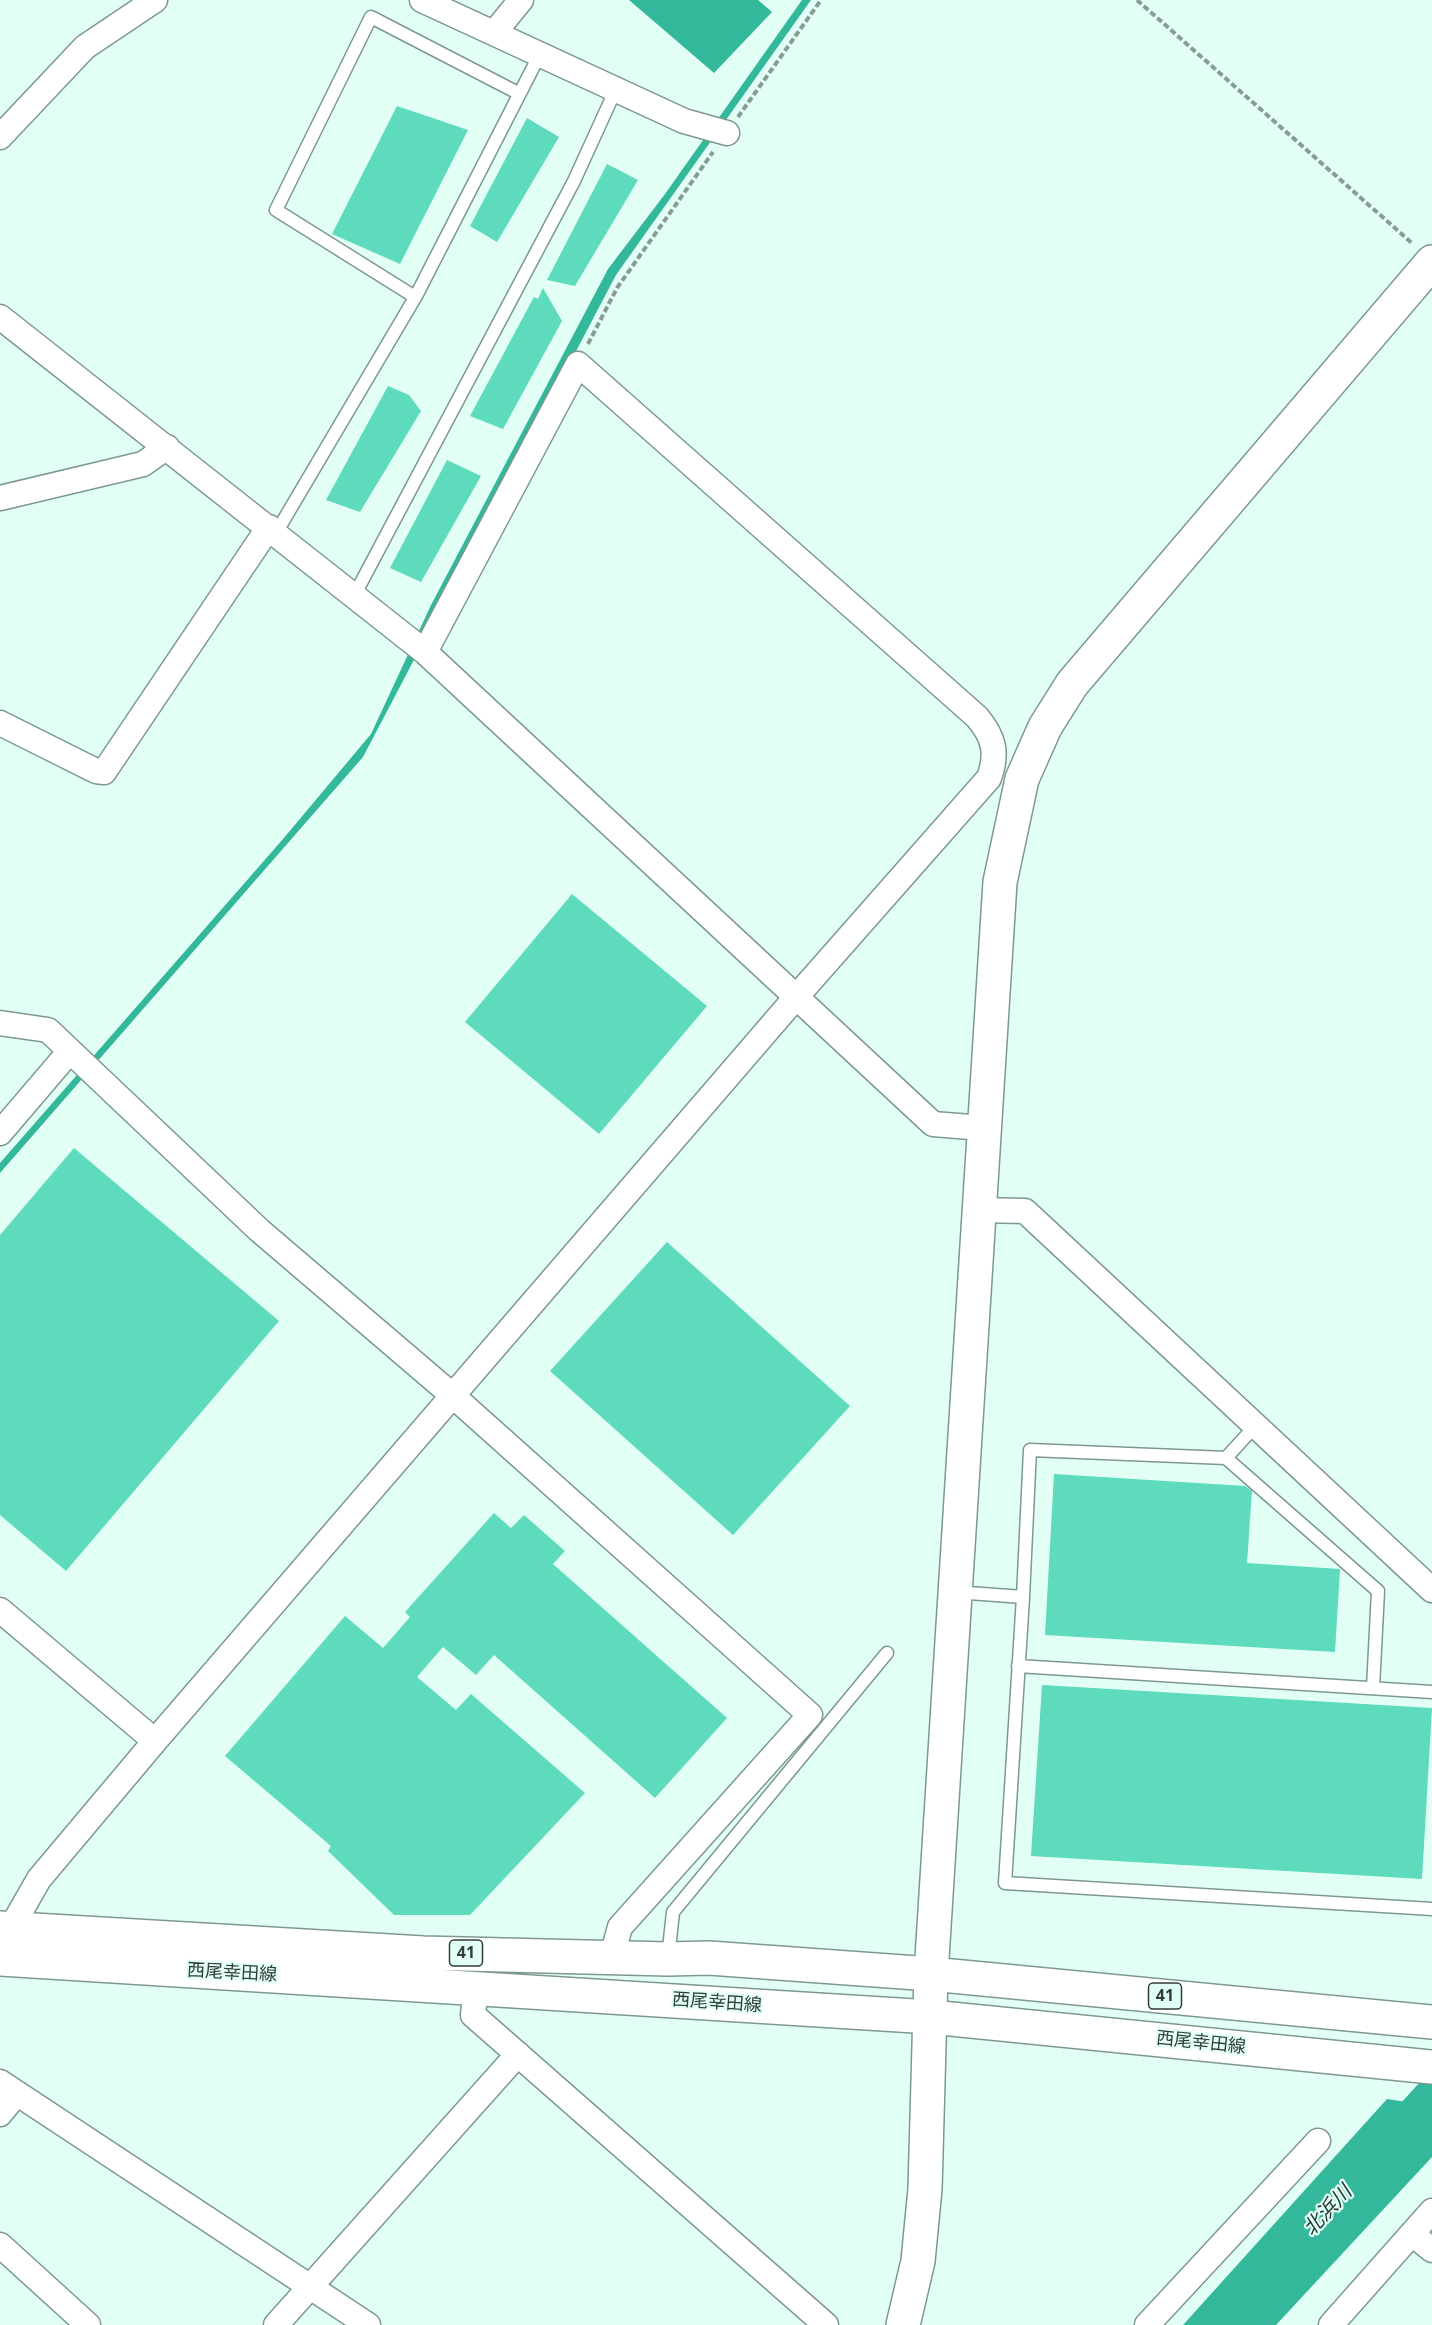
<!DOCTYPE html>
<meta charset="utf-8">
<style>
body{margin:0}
canvas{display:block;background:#e2fff5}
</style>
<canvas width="1432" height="2325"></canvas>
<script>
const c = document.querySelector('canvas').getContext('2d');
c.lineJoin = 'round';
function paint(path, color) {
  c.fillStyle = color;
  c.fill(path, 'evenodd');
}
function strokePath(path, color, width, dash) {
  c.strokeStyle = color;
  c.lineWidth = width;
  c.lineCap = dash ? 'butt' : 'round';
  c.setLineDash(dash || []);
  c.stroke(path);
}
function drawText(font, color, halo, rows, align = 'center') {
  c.font = font + ' "Noto Sans","Noto Sans JP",sans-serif';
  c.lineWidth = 4.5;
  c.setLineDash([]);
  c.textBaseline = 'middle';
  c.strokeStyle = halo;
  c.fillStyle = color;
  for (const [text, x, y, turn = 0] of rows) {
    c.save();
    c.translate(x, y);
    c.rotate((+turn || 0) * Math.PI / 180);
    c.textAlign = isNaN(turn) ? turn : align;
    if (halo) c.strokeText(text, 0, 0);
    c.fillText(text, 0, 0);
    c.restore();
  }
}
const water = new Path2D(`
 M629 0H758L772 12 714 73Z
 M802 0H811L616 275 363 757 0 1173V1163L283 839 371 734 431 605 608 269 665 194Z
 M1387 2099 1432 2106V2157L1276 2325H1183Z`);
const river = new Path2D(`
 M1389 2145 1432 2098`);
const building = new Path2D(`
 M397 106 468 130 400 264 332 234Z
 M527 118 559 137 497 242 470 226Z
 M607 164 638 180 575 286 547 280Z
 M543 288 562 321 503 429 470 416 534 297 538 299Z
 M388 386 409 395 421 411 360 512 326 500Z
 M447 460 481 476 421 582 390 568Z
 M572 894 707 1006 599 1134 465 1022Z
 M74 1148 279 1321 66 1571 0 1515V1235Z
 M667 1242 850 1406 733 1535 550 1371Z
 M1054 1474 1245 1486 1252 1491 1247 1563 1340 1569 1335 1652 1045 1635Z
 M494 1513 511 1528 524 1515 565 1551 553 1564 727 1718 655 1798 494 1655 476 1675 443 1647 417 1677 456 1710 471 1694 585 1793 470 1915H394L328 1851 331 1846 225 1756 345 1616 383 1648 410 1617 405 1612Z
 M1042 1685 1432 1708 1422 1879 1031 1856Z`);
const path = new Path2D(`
 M1137 0 1413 244
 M738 117 821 0
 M588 344 617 288 713 152`);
const lane = new Path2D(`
 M415 297 276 210 371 17 518 93
 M276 533 416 296 540 54
 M354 596 574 181 616 89
 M1226 1458 1257 1424
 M955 1592 1023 1597 1005 1883 1432 1909
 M1023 1597 1030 1450 1226 1458 1378 1591 1373 1688
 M1018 1666 1432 1692
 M668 1958 673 1912 887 1653`);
const street = new Path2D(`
 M422 0 684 121 727 133
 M494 33 521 0
 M0 137 85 47 155 0
 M0 317 425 652 933 1124 983 1128
 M0 498 143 464 167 447
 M0 723 96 771 104 772 269 527
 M0 1023 48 1030 259 1230 452 1395 810 1715 620 1927 612 1956
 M0 1133 70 1051
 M978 1210 1025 1211 1432 1590
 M0 1610 155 1741
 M11 1928 39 1879 155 1741 797 996 989 778C998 753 994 737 977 717L578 364 425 652
 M476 1987 473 2015 826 2325
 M0 2082 368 2325
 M0 2114 17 2093
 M1412 2234 1432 2250
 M0 2245 88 2325
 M276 2325 518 2054
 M1147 2325 1318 2141
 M1331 2325 1432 2211`);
const secondary = new Path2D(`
 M903 2325 918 2261 925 2189 931 1974 1000 882 1022 779 1045 727 1072 684 1432 262`);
const primary = new Path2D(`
 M0 1928 423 1953 668 1959 709 1958 931 1974 1432 2022
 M0 1959 931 2017 1432 2067`);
const shields = [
 [466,1953,33],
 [1165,1996,33]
];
const shieldNames = [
 ["41",466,1953],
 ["41",1165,1996]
];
const streetNames = [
 ["西尾幸田線",232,1973,3],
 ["西尾幸田線",717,2003,4],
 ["西尾幸田線",1201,2043,6]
];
const waterNames = [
 ["北浜川",1328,2211,-47]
];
paint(water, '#34b89b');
strokePath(river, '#34b89b', 39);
paint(building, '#5edabc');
strokePath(lane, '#7e9890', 15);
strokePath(street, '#7e9890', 27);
strokePath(secondary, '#7e9890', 36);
strokePath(primary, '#7e9890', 36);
strokePath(path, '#889b94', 4, [6, 3]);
strokePath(lane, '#fff', 12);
strokePath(street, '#fff', 24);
strokePath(secondary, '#fff', 33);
strokePath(primary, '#fff', 33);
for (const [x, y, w] of shields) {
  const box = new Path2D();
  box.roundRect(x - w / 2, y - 13, w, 26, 4.5);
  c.fillStyle = '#e2fff5';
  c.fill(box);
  strokePath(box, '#323d39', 1.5);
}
drawText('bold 16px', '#323d39', null, shieldNames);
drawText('18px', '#323d39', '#e2fff5', streetNames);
drawText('italic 20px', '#1d322c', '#e2fff5', waterNames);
</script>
